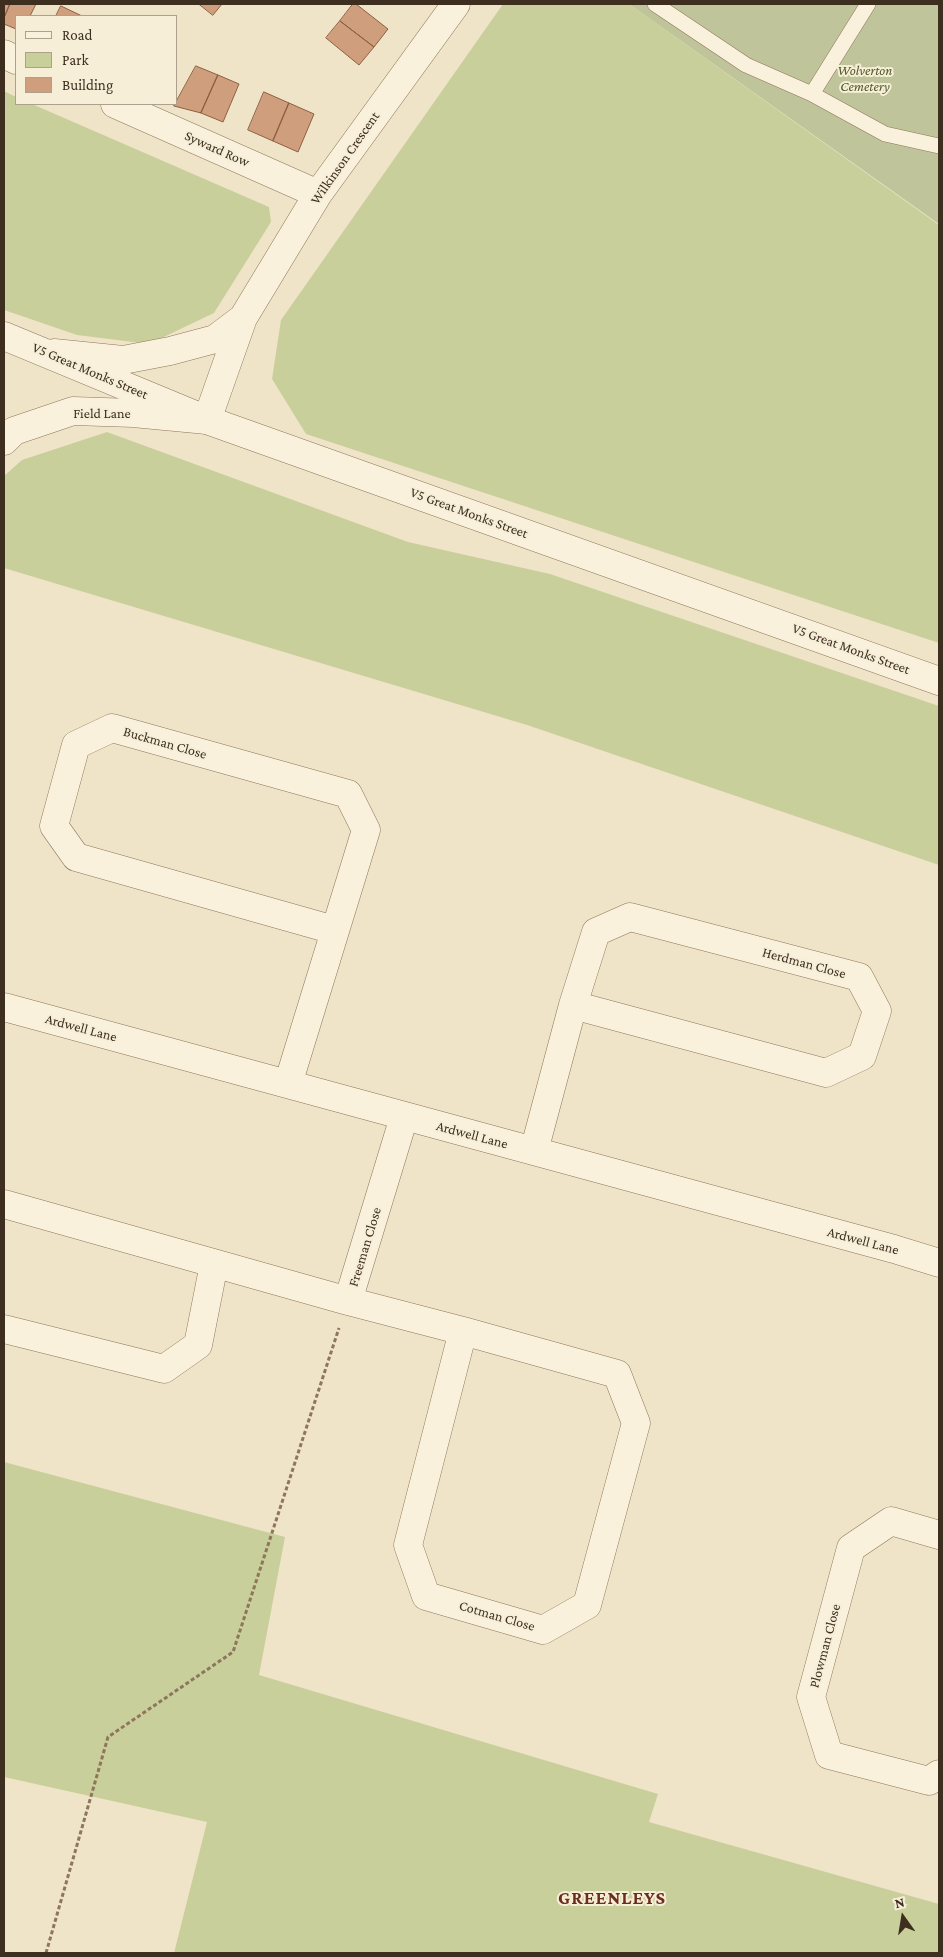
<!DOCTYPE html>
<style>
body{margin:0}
#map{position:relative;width:943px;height:1957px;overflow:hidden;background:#f0e4c8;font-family:"Crimson Pro",serif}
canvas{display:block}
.frame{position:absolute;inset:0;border:5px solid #3d2e20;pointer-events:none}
.legend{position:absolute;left:15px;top:15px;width:162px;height:90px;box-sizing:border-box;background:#f7eed8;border:1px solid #ada18e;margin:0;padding:6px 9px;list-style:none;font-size:15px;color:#3d2e20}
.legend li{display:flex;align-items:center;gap:10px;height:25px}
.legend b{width:25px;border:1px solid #ada18e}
.north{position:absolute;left:878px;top:1892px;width:50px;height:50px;-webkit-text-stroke:4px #f7eed8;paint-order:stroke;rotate:347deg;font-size:14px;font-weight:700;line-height:20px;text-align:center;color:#3d2e20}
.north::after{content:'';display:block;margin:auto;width:18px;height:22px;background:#3d2e20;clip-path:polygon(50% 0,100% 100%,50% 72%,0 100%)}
</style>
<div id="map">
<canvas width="943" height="1957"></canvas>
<div class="frame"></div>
<ul class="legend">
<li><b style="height:6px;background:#faf1dc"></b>Road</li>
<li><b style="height:14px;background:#c9cf9b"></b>Park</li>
<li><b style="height:14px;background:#cf9f7d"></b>Building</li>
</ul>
<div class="north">N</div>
</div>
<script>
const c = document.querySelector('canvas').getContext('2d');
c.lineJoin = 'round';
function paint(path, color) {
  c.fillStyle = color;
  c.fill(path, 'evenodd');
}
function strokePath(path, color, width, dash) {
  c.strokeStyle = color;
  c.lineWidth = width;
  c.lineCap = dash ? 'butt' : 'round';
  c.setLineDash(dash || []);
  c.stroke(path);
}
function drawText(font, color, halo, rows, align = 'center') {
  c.font = font + ' "Crimson Pro",serif';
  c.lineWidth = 4;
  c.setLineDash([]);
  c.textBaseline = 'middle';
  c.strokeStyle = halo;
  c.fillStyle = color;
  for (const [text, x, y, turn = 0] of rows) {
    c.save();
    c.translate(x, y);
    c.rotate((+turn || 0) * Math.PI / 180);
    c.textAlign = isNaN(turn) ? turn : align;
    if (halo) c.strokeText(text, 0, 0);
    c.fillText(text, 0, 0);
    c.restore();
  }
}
const green = new Path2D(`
 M503 4H629L939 225V643L306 434 272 379 281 320Z
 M4 91 16 97V104H32L269 207 271 222 214 313 149 344 77 335 4 310Z
 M107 432 408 542 550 574 939 706V865L527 725 4 568V476L22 460Z
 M4 1462 285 1537 259 1675 658 1794 649 1822 939 1904V1953H174L207 1822 4 1777Z`);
const cemetery = new Path2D(`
 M629 4H939V225V224Z`);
const building = new Path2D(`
 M4 4H10L4 18Z
 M10 4H36L30 16H16V29L4 24V18Z
 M199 4H222L213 15Z
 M353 4H356L388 29 374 47 340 21Z
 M61 6 82 16H56Z
 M340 21 374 47 359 65 326 38Z
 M196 66 218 75 201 113 174 106Z
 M218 75 239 84 223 122 201 113Z
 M264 92 289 103 273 141 248 130Z
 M289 103 314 114 298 152 273 141Z`);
const path = new Path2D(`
 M46 1953 108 1737 233 1652 339 1328`);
const service = new Path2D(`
 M655 4 746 65 812 94 885 134 939 146
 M812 94 868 4`);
const minor = new Path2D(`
 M4 54 16 60
 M115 104 318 194
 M54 353 123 360 170 351 215 339 243 318
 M4 441 14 431 73 411 133 413 207 420 243 318 318 194 456 4
 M4 1007 894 1249 939 1263
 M288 1084 366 830 348 794 112 728 76 745 54 826 76 857 334 930
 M534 1151 573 1005 596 932 630 917 859 977 877 1011 862 1056 826 1073 573 1005
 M4 1204 348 1301 404 1117
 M348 1301 463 1331 408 1545 426 1596 543 1630 587 1605 636 1423 617 1374 463 1331
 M4 1329 164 1369 198 1345 214 1264
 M939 1535 891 1521 851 1548 811 1697 829 1755 929 1781 939 1774`);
const tertiary = new Path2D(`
 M4 336 207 420 939 681`);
const parkNames = [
 ["Wolverton",865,71],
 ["Cemetery",865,87]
];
const streetNames = [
 ["Syward Row",217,149,24],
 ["Wilkinson Crescent",345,158,-55],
 ["V5 Great Monks Street",90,371,23],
 ["Field Lane",102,414],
 ["V5 Great Monks Street",469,513,20],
 ["V5 Great Monks Street",851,649,20],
 ["Buckman Close",165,743,16],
 ["Herdman Close",804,963,15],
 ["Ardwell Lane",81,1028,15],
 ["Ardwell Lane",472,1135,15],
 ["Ardwell Lane",863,1241,15],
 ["Freeman Close",365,1247,-73],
 ["Cotman Close",497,1616,16],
 ["Plowman Close",825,1646,-75]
];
const districtNames = [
 ["GREENLEYS",612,1898]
];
paint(green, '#c9cf9b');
paint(cemetery, '#bfc49a');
paint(building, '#cf9f7d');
strokePath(building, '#8d5f41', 1);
strokePath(service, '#8d765c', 16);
strokePath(minor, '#8d765c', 29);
strokePath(tertiary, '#8d765c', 29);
strokePath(path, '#8d765c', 3, [4, 2.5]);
strokePath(service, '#faf1dc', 15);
strokePath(minor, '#faf1dc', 28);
strokePath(tertiary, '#faf1dc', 28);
drawText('italic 14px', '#4d5a26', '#f7eed8', parkNames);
drawText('14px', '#3d2e20', '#f7eed8', streetNames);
c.letterSpacing = '1px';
drawText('bold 19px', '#6b2e1e', '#f7eed8', districtNames);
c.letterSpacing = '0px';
</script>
